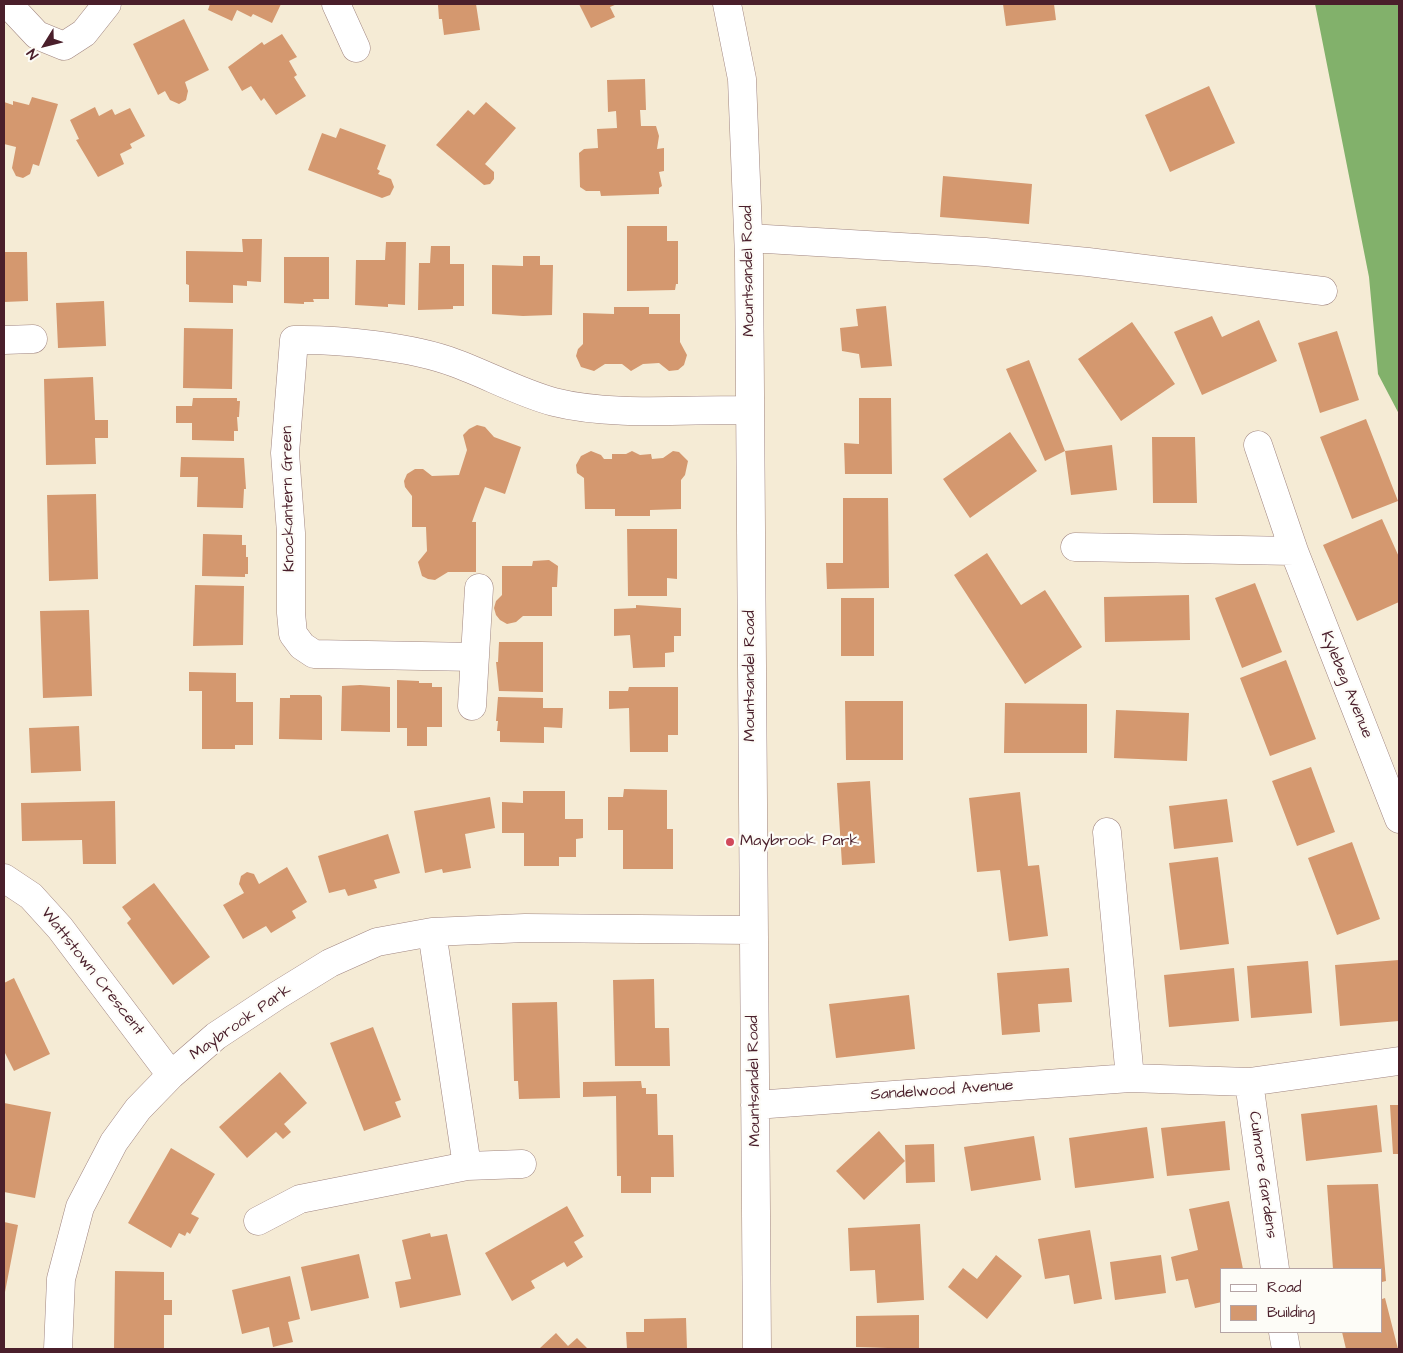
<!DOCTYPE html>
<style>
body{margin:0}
#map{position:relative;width:1403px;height:1353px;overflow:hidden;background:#f5ebd5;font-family:"Architects Daughter",sans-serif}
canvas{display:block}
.frame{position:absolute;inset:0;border:5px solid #4a1f2b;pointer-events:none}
.legend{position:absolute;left:1220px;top:1268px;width:162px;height:65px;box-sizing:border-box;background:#fdfcf7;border:1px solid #b5a4a5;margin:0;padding:6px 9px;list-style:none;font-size:15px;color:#4a1f2b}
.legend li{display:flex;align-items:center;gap:10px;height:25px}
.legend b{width:25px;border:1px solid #b5a4a5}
.north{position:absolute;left:20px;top:20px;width:50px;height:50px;-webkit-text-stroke:4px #fdfcf7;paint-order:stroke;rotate:234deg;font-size:14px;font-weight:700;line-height:20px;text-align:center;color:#4a1f2b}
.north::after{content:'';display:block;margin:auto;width:18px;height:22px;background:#4a1f2b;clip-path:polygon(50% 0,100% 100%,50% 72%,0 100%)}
</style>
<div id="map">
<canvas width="1403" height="1353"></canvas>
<div class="frame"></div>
<ul class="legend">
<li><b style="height:6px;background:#fff"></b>Road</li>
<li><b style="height:14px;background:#d4986f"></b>Building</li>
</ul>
<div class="north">N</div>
</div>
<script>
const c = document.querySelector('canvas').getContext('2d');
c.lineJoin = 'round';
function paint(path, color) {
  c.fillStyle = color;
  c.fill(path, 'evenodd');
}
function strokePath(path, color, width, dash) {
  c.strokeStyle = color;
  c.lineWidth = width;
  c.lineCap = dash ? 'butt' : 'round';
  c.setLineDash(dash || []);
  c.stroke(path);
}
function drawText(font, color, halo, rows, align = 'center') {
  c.font = font + ' "Architects Daughter",sans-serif';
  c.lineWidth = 4.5;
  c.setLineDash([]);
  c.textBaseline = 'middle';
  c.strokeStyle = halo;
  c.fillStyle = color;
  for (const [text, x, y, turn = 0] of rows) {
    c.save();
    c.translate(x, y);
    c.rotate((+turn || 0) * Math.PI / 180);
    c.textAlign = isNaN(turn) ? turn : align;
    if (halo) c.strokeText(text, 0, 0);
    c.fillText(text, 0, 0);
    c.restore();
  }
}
const forest = new Path2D(`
 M1315 4H1399V414L1378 374 1369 277Z`);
const building = new Path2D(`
 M210 4H281L272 23 253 14 251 17 237 10 232 21 208 10Z
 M440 4H476L480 30 444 35 442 19H439L438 5Z
 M579 4H617L610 7 615 17 591 28Z
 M1003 4H1054L1056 20 1006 26Z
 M184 19 209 70 185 82 188 91 186 100 179 104 170 100 165 91 158 95 133 44Z
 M282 34 297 57 289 61 297 75 294 77 306 96 276 115 264 98 261 101 251 86 242 91 228 67 262 42 264 45Z
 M645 79 646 110H640L641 126H656L659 136 657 149 664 148V171L659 172 662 186 659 188V194L601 196 600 191H586L580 187 579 153 584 149 598 148 597 129 617 128 616 111 608 112 607 80Z
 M1209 86 1235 143 1170 172 1145 115Z
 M32 97 58 104 39 166 33 164 30 174 23 178 16 176 12 168 16 147 4 144V102L13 105V101L29 105Z
 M486 102 516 128 485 164 494 172V179L490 184 484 185 436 145 468 110 474 115Z
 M95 107 99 116 112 109 115 115 130 108 145 136 130 144 132 148 120 154 124 164 98 177 76 140 79 139 70 120Z
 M340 128 386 145 377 169 380 171 378 174 391 179 394 187 390 195 382 198 308 170 322 133 336 138Z
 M943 176 1032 184 1029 224 940 217Z
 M627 226H667V241H678V284H676L675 290 627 291Z
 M242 239H262L261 282 247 281V286L233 285V303L189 302V285L186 284V251L243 252Z
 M386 242H406L405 305 388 304V307L355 305 356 260H385Z
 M431 246H450V264H464V306H453V309L418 310 419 263H430Z
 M4 252H27L28 301 4 302Z
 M523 256H540V265H553L552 315 523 316 492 314V265L523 266Z
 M284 257H329V299H313L314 302H304V304L284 303Z
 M104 301 106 346 58 348 56 303Z
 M886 306 892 366 861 368 859 354 842 351 840 328 858 326 856 309Z
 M614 307H649V314H680V342L687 355 684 365 678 370 669 371 659 363 643 364 631 371 622 364H605L594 371 581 367 576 356 578 349 583 344V313L614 314Z
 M1212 316 1222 337 1259 320 1277 361 1202 395 1174 332Z
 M1132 322 1175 384 1121 421 1078 359Z
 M184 328 233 329 232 389 183 388Z
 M1337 331 1359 400 1320 413 1298 343Z
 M1029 360 1065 451 1112 445 1117 490 1071 495 1065 451 1045 461 1006 369Z
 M93 377 95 420H108V438H95L96 464 46 465 44 379Z
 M193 398H237V401H240L239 417H237L238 431H234V441L192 440V423H176V406H192Z
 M859 398H891L892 474H845L844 443 859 444Z
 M1366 419 1398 501 1352 519 1320 437Z
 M477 425 485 427 494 437 521 447 505 494 485 487 478 505 472 522H476V572H448L435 580 428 579 422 576 418 562 427 551 426 527H412V496L405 487 404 481 407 474 415 469H423L432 476 459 475 467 450 463 435 469 429Z
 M1010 432 1037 471 970 518 943 479Z
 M1152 437H1195L1197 503H1153Z
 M591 451 601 455 604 459H612V454H626L632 451 640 455 651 454 652 459 663 458 673 451 679 452 688 461 685 475 681 480V509L650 510V516H615V509H585L584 478 577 473 576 465 581 456Z
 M181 457 244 458 246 489H244L243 508 197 507 198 477H180Z
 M96 494 98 579 49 581 47 495Z
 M843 498H888L889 588 827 589 826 563H843Z
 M1382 519 1399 557V602L1357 621 1323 545Z
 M627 529H677V579L667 578V596H628Z
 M203 534 242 535V545H246V557H248V574H245V577L202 576Z
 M987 553 1021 605 1045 590 1082 647 1025 684 954 575Z
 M549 560 558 566 557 587H552V616H523L516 622 507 624 500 620 496 615 494 608 496 601 502 595V566H532L533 561Z
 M1255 583 1282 652 1242 668 1215 598Z
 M195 585 244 586 243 645 193 646Z
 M1189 595 1190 640 1105 642 1104 597Z
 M841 598H874V656H841Z
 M636 605 681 608V636H674V652L665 653V667L633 668 630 635 614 636V609L636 608Z
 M89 610 92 696 43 698 40 611Z
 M499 642H543V692L499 691 496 662H498Z
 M1286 660 1316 739 1270 756 1240 678Z
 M189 672 236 673V702H253V745H235V749H202V691H189Z
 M397 680 419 681V683H432V687H442V727H427V746H407V728H397Z
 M360 685 390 687V732L341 731 342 686Z
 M629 687H678V735H668V752H630L629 708 609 709V691H628Z
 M290 695H320L322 697V740L279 739 280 698H290Z
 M498 697 543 698V708H563L562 728 544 727V743L500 742V731H497L498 721H496Z
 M845 701H903V760H846Z
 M1005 703 1087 704V753H1004Z
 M1116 710 1189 713 1187 761 1114 758Z
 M79 726 81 771 31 773 29 728Z
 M1311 767 1335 832 1297 846 1272 781Z
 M870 781 875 863 842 865 837 783Z
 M624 789 667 790V829H673V869H623V830H608V797H623Z
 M523 791H565V819H583V838L576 839V857H559V866H524V833H502V802L523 803Z
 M1020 792 1028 866 1039 865 1048 936 1009 941 1000 870 977 872 969 798Z
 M490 797 495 828 465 834 471 868 443 873 442 869 425 873 414 811Z
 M1227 799 1233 842 1174 849 1169 806Z
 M115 801 116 864H83L82 840 22 841 21 803Z
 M388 834 400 873 374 880 377 888 348 896 345 889 329 893 318 856Z
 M1352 842 1380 919 1337 935 1308 858Z
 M1218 857 1229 944 1180 950 1169 863Z
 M287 867 307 902 292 911 296 918 271 933 266 926 243 939 223 905 244 893 239 884 241 876 247 872 254 874 259 884Z
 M154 883 210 957 173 985 127 923 131 919 122 907Z
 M1399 960V1021L1340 1026 1335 965Z
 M1308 961 1312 1013 1251 1018 1247 966Z
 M1069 968 1072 1002 1038 1004 1040 1032 1002 1035 997 973Z
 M1234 968 1239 1021 1169 1027 1164 975Z
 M14 978 50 1054 14 1071 4 1051V983Z
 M654 979 655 1028H669L670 1066H615L613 980Z
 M909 995 915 1049 836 1058 829 1004Z
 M557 1002 560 1098 519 1099 518 1081H514L512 1003Z
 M373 1027 401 1100 395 1102 401 1117 364 1131 330 1043Z
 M280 1072 307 1103 284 1124 291 1132 283 1139 276 1132 247 1158 219 1127Z
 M641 1081 642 1088H646V1094H657L658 1135H673L674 1177H651V1193H621V1176H617L616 1096 583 1097V1082Z
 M4 1103 51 1112 35 1198 4 1192Z
 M1377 1105 1382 1152 1306 1161 1301 1114Z
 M1390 1105H1399V1154H1393Z
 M1225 1121 1230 1170 1167 1176 1161 1128Z
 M1147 1127 1154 1178 1075 1188 1069 1138Z
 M879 1131 905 1161 864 1200 836 1171Z
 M1034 1136 1041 1180 971 1191 964 1147Z
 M934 1144 935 1182 906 1183 905 1145Z
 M171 1148 215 1174 191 1214 199 1218 190 1234 187 1232 185 1236 179 1233 171 1248 128 1223Z
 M1378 1184 1386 1281 1382 1282V1269H1333L1327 1185Z
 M1229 1201 1243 1269H1222V1302L1195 1308 1188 1279 1176 1281 1171 1257 1198 1250 1189 1209Z
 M567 1206 584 1236 574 1242 583 1257 567 1267 564 1262 531 1281 535 1288 512 1301 485 1253Z
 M4 1222 18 1225 5 1292H4Z
 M920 1224 924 1300 877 1303 875 1270 850 1271 848 1228Z
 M1090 1230 1102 1299 1074 1304 1069 1275 1045 1279 1038 1239Z
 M430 1233 431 1237 447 1234 461 1295 400 1308 395 1282 411 1279 402 1240Z
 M359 1254 369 1298 311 1311 301 1267Z
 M996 1255 1022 1276 987 1319 948 1287 963 1268 977 1279Z
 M1161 1255 1166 1293 1115 1300 1110 1262Z
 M115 1271 164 1272V1300H172V1315H164V1349H114Z
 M290 1276 300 1319 288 1322 293 1342 273 1347 269 1327 242 1334 232 1290Z
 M1385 1298 1398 1349H1346L1342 1332H1382V1299Z
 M919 1315V1349L856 1347V1316Z
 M686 1318 687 1349H627L626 1332H644V1319Z
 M556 1333 568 1346 577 1338 588 1349H539Z`);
const minor = new Path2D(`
 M8 4 37 35 64 46 84 33 107 4
 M336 4 356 48
 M727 4 742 79 749 257 757 1349
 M749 238 985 252 1088 262 1323 291
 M4 340 33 339
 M1258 445 1294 551 1399 819
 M1075 547 1294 551
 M475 657 314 654 302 646 293 634 291 613V533L285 453 294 340C339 339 413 347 455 363 488 375 520 393 554 402 613 417 688 409 750 410
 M472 706 479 588
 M1107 832 1130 1078
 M4 878 31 896 60 928 171 1075
 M432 932 467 1166
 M1249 1082 1275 1269
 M755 1105 1130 1078 1249 1082 1399 1061
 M258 1221 300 1199 467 1166 522 1164
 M1283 1332 1286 1349
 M58 1349 61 1279 80 1207 114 1142 138 1109 171 1075 216 1036 278 995 330 963 377 942 432 932 525 928 753 930`);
const markers = [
 [730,842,5,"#d1495b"]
];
const streetNames = [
 ["Mountsandel Road",749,271,-91],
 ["Knockantern Green",289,499,-91],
 ["Mountsandel Road",751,676,-90],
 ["Kylebeg Avenue",1346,685,68],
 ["Wattstown Crescent",92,972,52],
 ["Maybrook Park",241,1023,-35],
 ["Mountsandel Road",755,1081,-91],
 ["Sandelwood Avenue",942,1091,-4],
 ["Culmore Gardens",1262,1175,82]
];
const poiNames = [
 ["Maybrook Park",740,842]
];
paint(forest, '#82b16b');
paint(building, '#d4986f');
strokePath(minor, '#a08580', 29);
strokePath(minor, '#fff', 28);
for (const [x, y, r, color] of markers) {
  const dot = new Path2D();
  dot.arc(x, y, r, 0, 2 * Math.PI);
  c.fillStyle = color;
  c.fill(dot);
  strokePath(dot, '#fdfcf7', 2);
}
drawText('16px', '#4a1f2b', '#fdfcf7', streetNames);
drawText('16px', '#4a1f2b', '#fdfcf7', poiNames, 'left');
</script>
